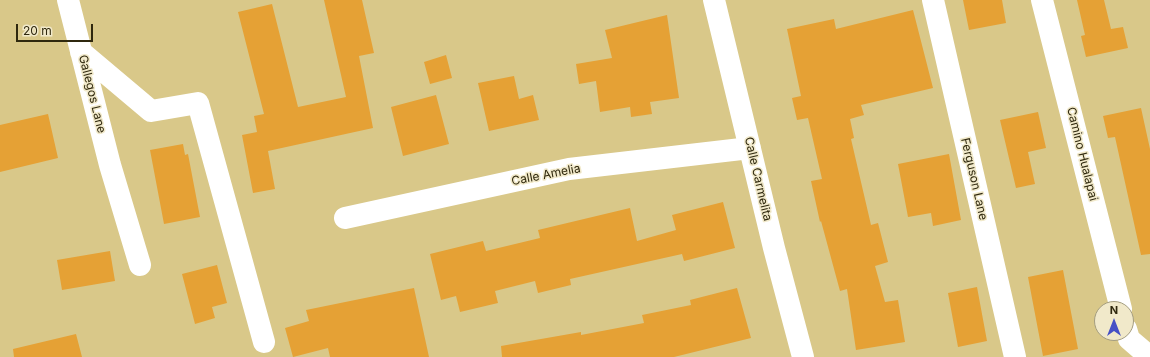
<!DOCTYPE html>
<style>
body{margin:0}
#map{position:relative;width:1150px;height:357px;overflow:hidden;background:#d9c889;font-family:Inter,sans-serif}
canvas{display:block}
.north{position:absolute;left:1094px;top:301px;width:40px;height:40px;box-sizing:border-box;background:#f1e9ca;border:1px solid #a39c7f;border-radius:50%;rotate:0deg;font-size:11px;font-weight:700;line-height:16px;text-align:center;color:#2f280e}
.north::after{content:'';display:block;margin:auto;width:14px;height:18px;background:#4650c5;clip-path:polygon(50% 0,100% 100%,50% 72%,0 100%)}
.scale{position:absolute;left:16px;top:24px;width:77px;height:18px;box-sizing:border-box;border:2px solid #2f280e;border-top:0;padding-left:5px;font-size:12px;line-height:14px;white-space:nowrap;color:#2f280e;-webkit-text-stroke:3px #f1e9ca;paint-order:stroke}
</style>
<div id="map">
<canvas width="1150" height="357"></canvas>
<div class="north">N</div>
<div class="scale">20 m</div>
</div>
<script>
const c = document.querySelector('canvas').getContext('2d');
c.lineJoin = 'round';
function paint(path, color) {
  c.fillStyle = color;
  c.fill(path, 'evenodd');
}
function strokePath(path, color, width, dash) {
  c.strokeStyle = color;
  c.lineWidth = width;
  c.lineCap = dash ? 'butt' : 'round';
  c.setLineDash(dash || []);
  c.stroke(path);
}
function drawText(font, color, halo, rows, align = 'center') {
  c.font = font + ' Inter,sans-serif';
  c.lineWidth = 3;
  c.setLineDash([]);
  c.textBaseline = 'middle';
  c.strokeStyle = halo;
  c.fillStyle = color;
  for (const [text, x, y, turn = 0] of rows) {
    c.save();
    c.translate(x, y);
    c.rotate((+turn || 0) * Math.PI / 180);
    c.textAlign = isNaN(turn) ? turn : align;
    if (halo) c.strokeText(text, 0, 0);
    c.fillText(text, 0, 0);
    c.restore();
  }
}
const building = new Path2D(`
 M324 0H362L374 53 359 56 373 128 268 151 275 189 253 193 242 135 257 132 254 116 264 114 238 12 272 4 298 107 346 97Z
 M963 0H1002L1006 23 969 30Z
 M1077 0H1104L1111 29 1123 27 1128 48 1086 57 1081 36 1085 35Z
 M913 10 933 88 861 105 864 115 850 119 854 138 851 139 871 225 878 223 888 262 875 266 885 302 898 300 905 342 856 350 847 289 840 291 821 221 820 222 811 181 822 179 808 118 797 120 792 98 801 96 787 29 834 19 836 29Z
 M667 15 679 98 650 102 652 114 631 117 630 107 600 112 596 81 579 84 576 64 612 58 605 30Z
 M446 55 452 78 430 84 424 62Z
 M514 76 519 99 533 95 539 120 489 131 478 83Z
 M436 95 449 144 403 156 391 107Z
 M1141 108 1150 149V254L1141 255 1115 137 1108 138 1103 116Z
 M1038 112 1046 148 1028 152 1035 184 1016 188 1000 120Z
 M48 114 58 158 0 172V125Z
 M183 144 185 155 188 154 200 217 164 224 150 150Z
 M949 154 961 220 933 226 931 213 908 217 898 164Z
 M723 202 735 248 684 261 682 254 570 279 571 285 538 293 535 281 495 291 498 303 460 312 456 296 441 300 430 254 483 241 486 251 540 238 538 230 630 208 637 241 676 230 672 215Z
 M110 251 115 281 62 290 57 260Z
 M217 265 227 303 212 307 215 318 195 324 182 274Z
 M1063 270 1078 349 1043 356 1028 277Z
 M977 287 987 341 958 347 948 293Z
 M414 288 429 357H330L328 348 293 357 285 328 309 321 306 310Z
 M737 288 751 338 674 357H502L501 346 581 332V335L644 323 642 315 691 305 690 300Z
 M76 334 82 357H14L13 349Z`);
const minor = new Path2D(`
 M68 0 110 165 140 265
 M714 0 774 248 803 357
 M933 0 1015 357
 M1042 0 1121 309
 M81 52 151 111 198 103 264 342
 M345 218 569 169 750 148
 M1126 329 1129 339 1150 357`);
const streetNames = [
 ["Gallegos Lane",92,94,76],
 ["Camino Hualapai",1082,154,76],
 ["Calle Amelia",546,175,-11],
 ["Calle Carmelita",758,179,77],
 ["Ferguson Lane",974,179,77]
];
paint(building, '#e5a135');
strokePath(minor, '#fff', 22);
drawText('12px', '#2f280e', '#f1e9ca', streetNames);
</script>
